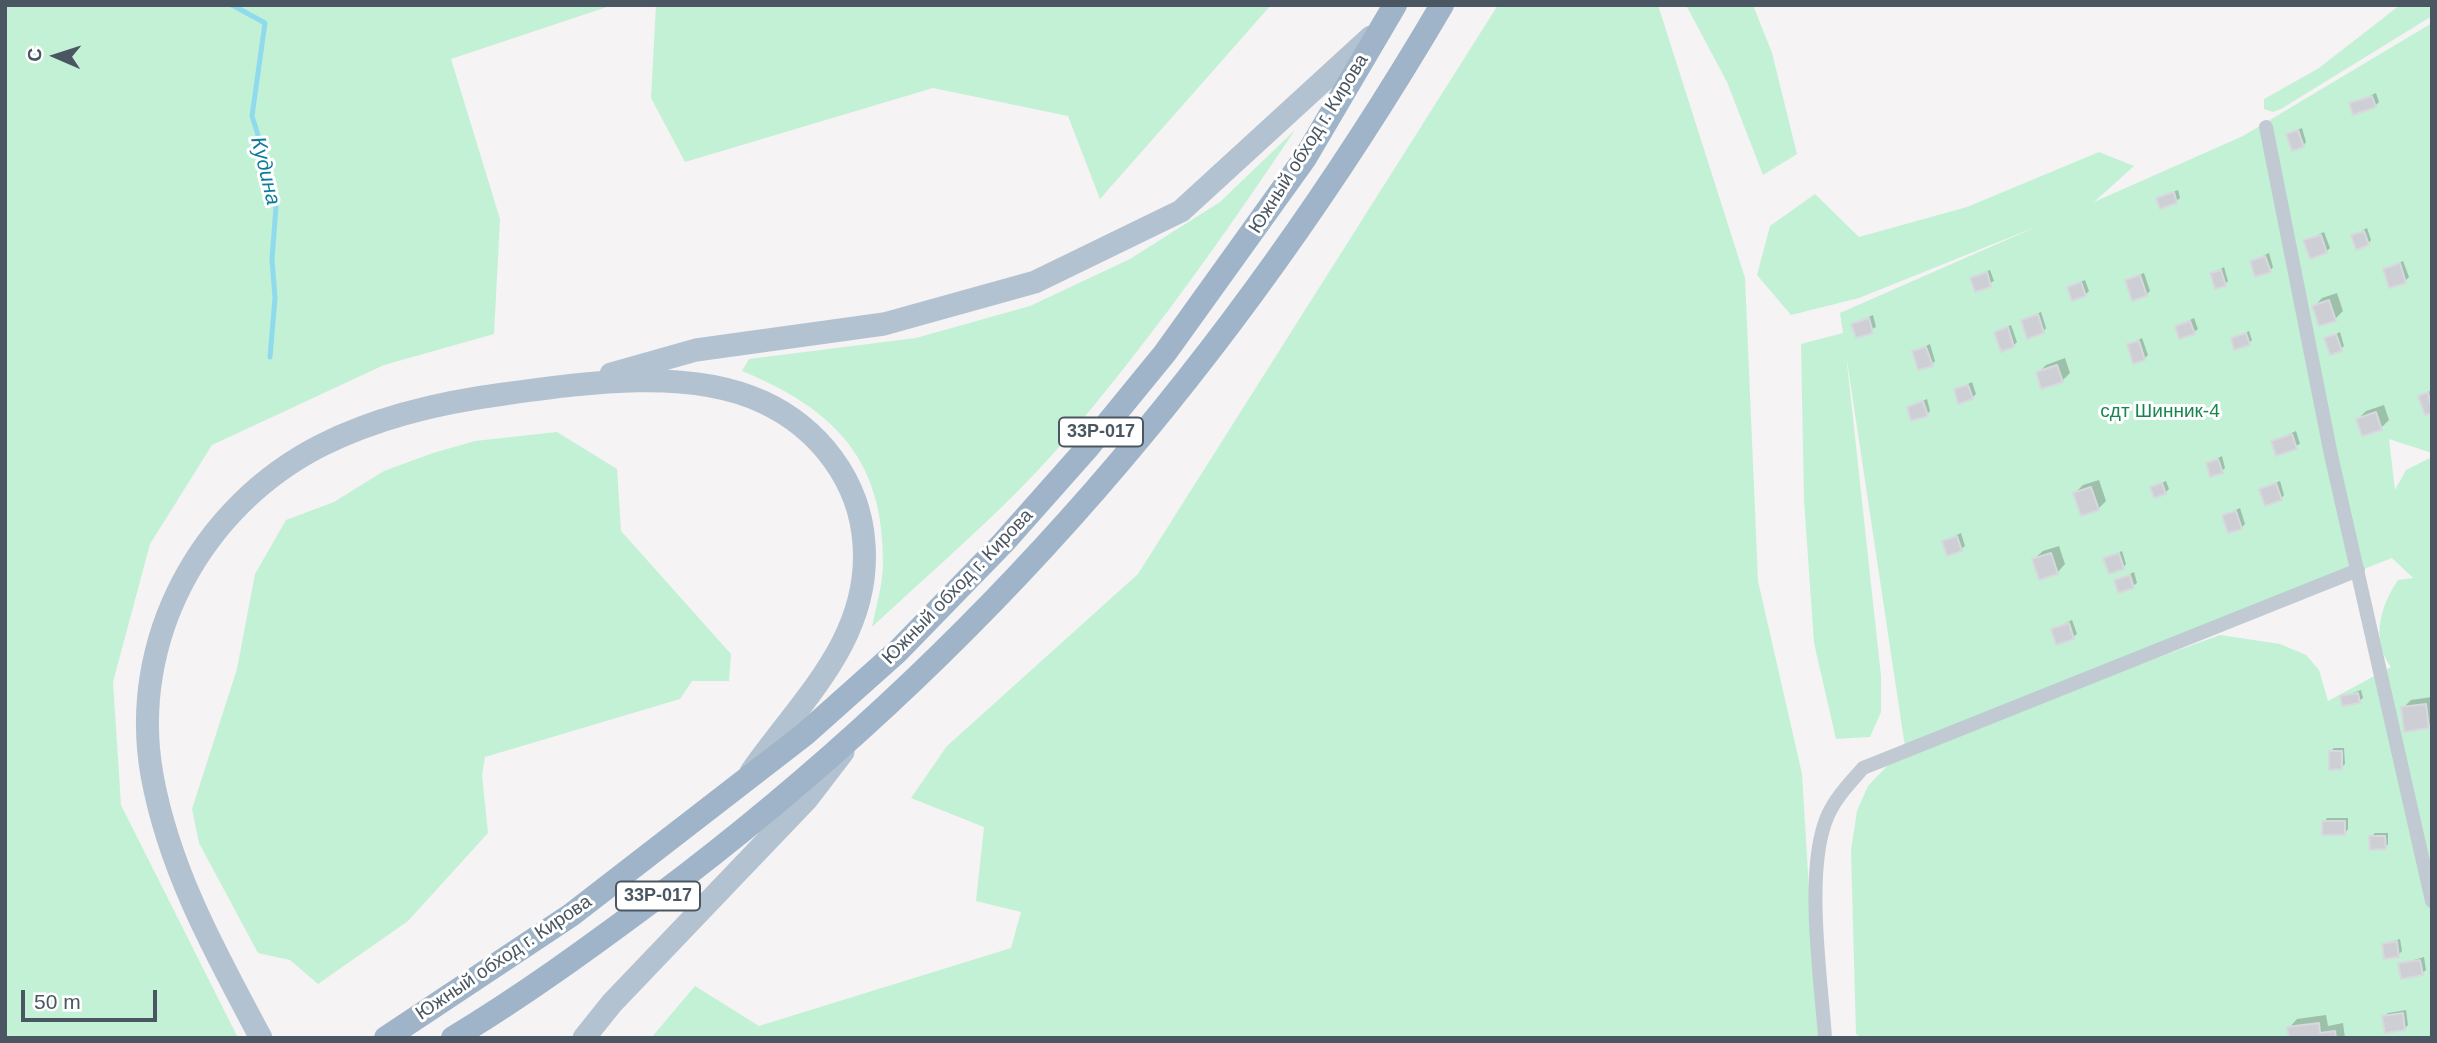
<!DOCTYPE html>
<meta charset="utf-8">
<style>
body{margin:0}
#map{position:relative;width:2437px;height:1043px;overflow:hidden;background:#f5f3f3;font-family:Arial,sans-serif}
canvas{display:block}
.frame{position:absolute;inset:0;border:7px solid #4a5661;pointer-events:none}
.north{position:absolute;left:21px;top:21px;width:70px;height:70px;-webkit-text-stroke:5px #fff;paint-order:stroke;rotate:273deg;font-size:19px;font-weight:700;line-height:28px;text-align:center;color:#4a5661}
.north::after{content:'';display:block;margin:auto;width:24px;height:32px;background:#4a5661;clip-path:polygon(50% 0,100% 100%,50% 72%,0 100%)}
.scale{position:absolute;left:21px;top:990px;width:136px;height:32px;box-sizing:border-box;border:4px solid #4a5661;border-top:0;padding-left:9px;font-size:21px;line-height:24px;white-space:nowrap;color:#4a5661;-webkit-text-stroke:5px #fff;paint-order:stroke}
</style>
<div id="map">
<canvas width="2437" height="1043"></canvas>
<div class="frame"></div>
<div class="north">С</div>
<div class="scale">50 m</div>
</div>
<script>
const c = document.querySelector('canvas').getContext('2d');
c.lineJoin = 'round';
function paint(path, color) {
  c.fillStyle = color;
  c.fill(path, 'evenodd');
}
function strokePath(path, color, width, dash) {
  c.strokeStyle = color;
  c.lineWidth = width;
  c.lineCap = dash ? 'butt' : 'round';
  c.setLineDash(dash || []);
  c.stroke(path);
}
function drawText(font, color, halo, rows, align = 'center') {
  c.font = font + ' Arial,sans-serif';
  c.lineWidth = 6;
  c.setLineDash([]);
  c.textBaseline = 'middle';
  c.strokeStyle = halo;
  c.fillStyle = color;
  for (const [text, x, y, turn = 0] of rows) {
    c.save();
    c.translate(x, y);
    c.rotate((+turn || 0) * Math.PI / 180);
    c.textAlign = isNaN(turn) ? turn : align;
    if (halo) c.strokeText(text, 0, 0);
    c.fillText(text, 0, 0);
    c.restore();
  }
}
const green = new Path2D(`
 M5 5H613L451 59 500 219 494 334 384 365 212 445 150 544 113 682 121 805 238 1038H5Z
 M656 5H1271L1100 199 1068 116 933 88 685 162 651 98Z
 M1498 5H1658L1745 278 1758 581 1802 774 1818 1038H651L695 986 759 1026 1011 948 1021 912 976 901 984 827 911 798 947 746 1138 574Z
 M1686 5H1753L1772 53 1797 154 1763 175 1727 82Z
 M2400 5H2432V16L2281 109 2273 112 2264 109V99L2319 68Z
 M2432 23V453L2389 439 2395 490 2406 470 2432 457V1038H1862L1856 1034 1851 850 1857 811 1868 786 1888 765 2068 690 2220 635 2280 644 2306 655 2319 670 2328 701 2391 667C2370 639 2381 605 2398 580L2413 578 2392 558 1905 747 1846 354 1881 676V712L1870 737 1836 739 1814 643 1804 500 1801 344 1843 333 1840 313 2038 226 1859 298 1791 315 1757 275 1770 226 1815 194 1859 237 1967 207 2099 152 2134 166 2094 202 2243 136Z
 M1295 130C1222 239 1146 346 1060 446 1003 511 935 568 872 627 876 607 883 584 883 563 884 459 834 409 742 371L749 359 916 338 1030 306 1130 259 1220 202Z
 M557 432 617 469 621 531 731 654 729 681H692L680 699 485 757 482 775 488 833 408 921 318 984 290 960 258 953 199 843 192 809 237 669 255 574 286 520 334 502 384 471 433 453 475 441Z`);
const shadow = new Path2D(`
 M2376 93 2379 102 2375 106 2351 104Z
 M2302 128 2306 142 2303 146 2288 134Z
 M2178 190 2180 198 2176 201 2158 198Z
 M2367 228 2371 240 2368 244 2353 235Z
 M2324 232 2330 248 2326 252 2305 241Z
 M2269 253 2273 267 2270 271 2252 261Z
 M2403 261 2409 277 2405 281 2385 269Z
 M2224 267 2228 281 2225 284 2212 274Z
 M1990 270 1994 281 1976 290 1972 278Z
 M2144 273 2150 291 2146 295 2127 280Z
 M2085 280 2089 291 2085 295 2069 287Z
 M2337 293 2343 311 2335 319 2314 307 2322 298Z
 M2041 312 2046 328 2043 332 2023 320Z
 M1873 315 1876 327 1857 336 1853 324Z
 M2194 318 2198 329 2194 332 2177 326Z
 M2011 325 2017 342 2013 346 1996 332Z
 M2249 331 2252 340 2249 343 2233 339Z
 M2340 332 2344 346 2341 349 2326 339Z
 M2142 338 2148 355 2144 359 2129 345Z
 M1930 344 1935 361 1932 364 1914 352Z
 M2065 358 2070 373 2062 381 2038 373 2046 365Z
 M1972 382 1976 394 1972 398 1956 390Z
 M2432 390V411L2426 413 2420 396Z
 M1927 399 1930 411 1927 414 1909 407Z
 M2384 405 2389 420 2381 428 2358 419 2366 411Z
 M2296 431 2300 444 2277 453 2273 441Z
 M2222 456 2225 468 2222 471 2208 463Z
 M2099 480 2106 501 2098 509 2075 493 2083 485Z
 M2166 481 2169 489 2165 493 2152 488Z
 M2280 481 2284 495 2281 499 2261 489Z
 M2240 508 2245 524 2241 528 2224 516Z
 M1961 533 1965 546 1961 549 1944 541Z
 M2059 546 2065 564 2057 573 2034 559 2043 551Z
 M2122 551 2126 564 2123 568 2105 558Z
 M2134 572 2137 583 2133 586 2116 581Z
 M2072 620 2077 634 2073 637 2053 629Z
 M2361 690 2363 698 2359 701 2342 697Z
 M2432 697V723L2428 726 2403 708 2411 700Z
 M2334 748H2344L2345 764 2341 768 2330 752Z
 M2327 818H2348V829L2345 833 2324 822Z
 M2375 833H2388V844L2385 848 2371 837Z
 M2400 939 2402 951 2398 955 2383 944Z
 M2424 957 2426 970 2422 973 2400 964Z
 M2406 1010 2408 1025 2404 1029 2384 1017 2388 1013Z
 M2326 1015 2328 1026 2343 1023 2345 1038H2291L2289 1028 2297 1019Z`);
const stream = new Path2D(`
 M232 5 265 23 252 116 268 167 276 207 272 259 275 298 270 357`);
const building = new Path2D(`
 M2372 96 2376 107 2353 115 2349 103Z
 M2298 130 2304 147 2292 151 2286 134Z
 M2174 192 2177 203 2160 209 2156 198Z
 M2364 231 2369 245 2356 250 2351 235Z
 M2321 235 2327 253 2310 259 2303 240Z
 M2265 256 2271 272 2255 277 2250 261Z
 M2400 263 2406 283 2389 288 2383 269Z
 M2221 270 2226 286 2215 289 2210 273Z
 M1987 272 1991 287 1975 292 1970 278Z
 M2140 275 2147 296 2132 301 2125 280Z
 M2081 282 2086 296 2072 301 2067 287Z
 M2329 300 2336 321 2319 326 2312 306Z
 M2038 314 2044 333 2027 339 2021 320Z
 M1869 318 1873 333 1856 338 1851 324Z
 M2190 321 2195 334 2179 339 2175 326Z
 M2008 327 2014 347 2001 352 1994 332Z
 M2246 333 2250 345 2234 350 2231 338Z
 M2336 334 2342 351 2330 355 2324 338Z
 M2139 341 2145 360 2133 364 2127 344Z
 M1926 347 1933 366 1918 370 1912 351Z
 M2057 365 2063 382 2041 389 2036 372Z
 M1968 385 1973 399 1958 404 1954 389Z
 M2428 392 2432 413 2425 415 2418 396Z
 M1923 401 1928 416 1911 421 1907 407Z
 M2376 412 2382 430 2362 436 2356 419Z
 M2292 434 2297 449 2276 456 2271 441Z
 M2218 459 2223 473 2210 477 2206 463Z
 M2162 483 2166 494 2154 498 2150 487Z
 M2276 483 2282 500 2265 506 2259 489Z
 M2091 487 2099 510 2081 516 2073 493Z
 M2236 511 2242 529 2228 533 2222 515Z
 M1957 536 1962 551 1947 556 1942 541Z
 M2051 553 2058 574 2039 580 2032 559Z
 M2119 553 2124 569 2109 574 2103 558Z
 M2130 575 2134 588 2118 593 2114 580Z
 M2069 623 2074 639 2056 645 2051 629Z
 M2358 693 2360 703 2342 706 2340 696Z
 M2426 704 2429 728 2404 732 2401 707Z
 M2329 751H2342V769L2329 770Z
 M2322 821H2345V835H2322Z
 M2369 836H2385L2386 849 2370 850Z
 M2397 941 2399 957 2384 959 2382 944Z
 M2420 960 2423 975 2401 979 2398 963Z
 M2403 1013 2405 1030 2385 1033 2382 1016Z
 M2319 1023 2320 1033 2335 1031 2336 1038H2289L2287 1027Z`);
const minor = new Path2D(`
 M2266 127 2331 455 2432 901
 M1825 1038C1821 978 1804 868 1828 815 1836 797 1850 783 1863 768L2358 570`);
const primary = new Path2D(`
 M611 374 696 350 884 324 1035 282 1181 211 1371 37
 M261 1038C216 954 169 870 152 775 128 640 201 506 322 445 378 417 442 402 504 394 583 383 689 367 763 402 819 428 860 481 864 544 871 639 801 700 751 772
 M584 1038 612 1003 807 799 843 752`);
const trunk = new Path2D(`
 M386 1038 571 915 805 734 898 651 1003 543 1089 446 1165 353 1305 158 1395 5
 M453 1038C523 996 590 947 656 898 983 653 1235 357 1442 5`);
const shields = [
 [1101,432,84],
 [658,896,84]
];
const shieldNames = [
 ["33Р-017",1101,432],
 ["33Р-017",658,896]
];
const streetNames = [
 ["Южный обход г. Кирова",1309,144,-58],
 ["Южный обход г. Кирова",958,587,-46],
 ["Южный обход г. Кирова",504,958,-34]
];
const parkNames = [
 ["сдт Шинник-4",2160,412]
];
const waterNames = [
 ["Кудина",265,171,76]
];
paint(green, '#c3f1d5');
paint(shadow, '#0003');
strokePath(stream, '#90daee', 5);
paint(building, '#cdcfd5');
strokePath(building, '#d7d9de', 2);
strokePath(minor, '#c1cad2', 14);
strokePath(primary, '#b3c2d1', 23);
strokePath(trunk, '#9fb4c9', 24);
for (const [x, y, w] of shields) {
  const box = new Path2D();
  box.roundRect(x - w / 2, y - 14.5, w, 29, 5);
  c.fillStyle = '#fff';
  c.fill(box);
  strokePath(box, '#4a5661', 2);
}
drawText('bold 18px', '#4a5661', null, shieldNames);
drawText('19px', '#4a5661', '#fff', streetNames);
drawText('19px', '#17864f', '#fff', parkNames);
drawText('italic 21px', '#0c7c9b', '#fff', waterNames);
</script>
